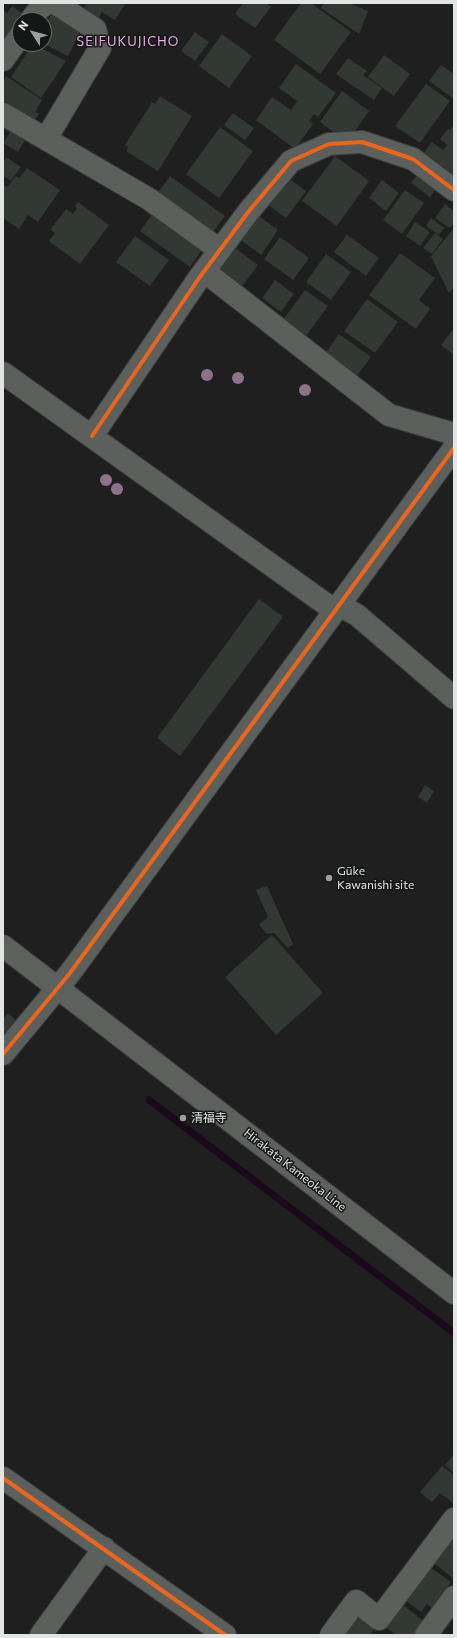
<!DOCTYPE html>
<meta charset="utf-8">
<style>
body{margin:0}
#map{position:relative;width:457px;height:1638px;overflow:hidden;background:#1f1f1f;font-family:Commissioner,sans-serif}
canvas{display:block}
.frame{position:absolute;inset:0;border:4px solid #e3e5e4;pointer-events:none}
.north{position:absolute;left:12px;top:12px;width:40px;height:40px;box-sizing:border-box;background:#141715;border:1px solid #676968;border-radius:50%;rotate:306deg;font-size:11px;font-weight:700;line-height:16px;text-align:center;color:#e3e5e4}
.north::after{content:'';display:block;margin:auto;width:14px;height:18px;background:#9ea09f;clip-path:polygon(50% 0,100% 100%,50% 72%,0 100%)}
</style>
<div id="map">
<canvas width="457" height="1638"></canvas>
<div class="frame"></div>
<div class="north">N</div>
</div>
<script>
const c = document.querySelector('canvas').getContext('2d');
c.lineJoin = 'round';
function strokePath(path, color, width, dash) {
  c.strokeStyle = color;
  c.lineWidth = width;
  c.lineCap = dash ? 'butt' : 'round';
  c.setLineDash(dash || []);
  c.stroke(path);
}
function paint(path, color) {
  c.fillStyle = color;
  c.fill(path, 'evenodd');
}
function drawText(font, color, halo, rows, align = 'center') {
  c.font = font + ' Commissioner,"Noto Sans JP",sans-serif';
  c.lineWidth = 3;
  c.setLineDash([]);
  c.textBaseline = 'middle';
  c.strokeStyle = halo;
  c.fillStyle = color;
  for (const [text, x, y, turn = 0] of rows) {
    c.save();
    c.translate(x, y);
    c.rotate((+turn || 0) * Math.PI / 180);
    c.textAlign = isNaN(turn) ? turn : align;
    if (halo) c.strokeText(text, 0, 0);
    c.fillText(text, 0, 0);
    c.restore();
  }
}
const stream = new Path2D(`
 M149 1100 454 1333`);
const building = new Path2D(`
 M87 3H126L115 20 102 12 96 23 80 14Z
 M243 3H266L271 7 255 28 235 14Z
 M301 3H311L351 32 320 74 274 40Z
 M324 3H349L368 11 359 34 321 8Z
 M12 6 27 17 24 20H20V26L3 41V10L7 13Z
 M52 13 82 28 68 56 44 44V28Z
 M195 32 209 42 195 61 181 51Z
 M222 34 252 56 229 88 199 66Z
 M33 44 66 61 41 98 11 77Z
 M384 55 410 74 394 96 368 77Z
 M348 58 367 71 363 75 382 88 374 100 336 74Z
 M296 64 336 93 318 117 314 114 309 121 313 124 295 149 256 120 272 97 291 110 297 101 279 88Z
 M441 65 454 74V99L429 81Z
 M6 76 42 100 35 112 39 114 32 124 3 106V82Z
 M426 84 450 101 420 143 395 126Z
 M342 91 369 111 347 142 320 122Z
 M160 96 192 116 158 171 126 151 128 147 125 145 152 102 155 104Z
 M233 113 254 128 245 140 224 125Z
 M454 125V183L420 158 432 142 443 150 447 145 440 139 448 129 450 130Z
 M220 127 253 151 219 198 186 174Z
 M12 129 26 138 18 152 3 143Z
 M335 156 369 181 337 226 302 201Z
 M6 157 21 167 11 181 3 176V163Z
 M27 168 60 190 38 222 28 215 19 229 3 218V184L7 187 16 176 19 178Z
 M420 171 439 185 430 197 411 183Z
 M170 176 225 216 209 237 155 197Z
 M287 177 306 191 286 218 267 204Z
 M382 180 399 193 386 211 369 198Z
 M405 190 424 203 402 234 383 220Z
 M78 202 109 225 80 264 49 241 55 233 50 230 66 209 73 214 77 208 75 206Z
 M445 204 454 211V223L450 228 435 218Z
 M157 208 206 244 190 267 140 231Z
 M256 214 278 230 261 255 238 238Z
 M431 218 444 228 439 235 426 226Z
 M415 222 430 232 420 246 406 236Z
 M454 228V287L449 293 431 256Z
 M435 233 443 239 432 254 423 248Z
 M347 235 379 258 366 276 334 252Z
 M135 236 169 260 150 286 116 262Z
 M280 237 309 258 293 280 264 259Z
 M230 244 258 265 238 292 210 271Z
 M400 253 435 278 419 300 430 309 416 329 369 295Z
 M326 254 351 272 331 300 306 282Z
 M275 280 294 294 281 312 262 298Z
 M305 290 328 306 306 336 283 320Z
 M367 299 398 322 375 353 344 331Z
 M454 328V355L441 345Z
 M339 334 371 357 356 377 325 354Z
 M259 599 283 617 180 756 157 738Z
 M425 785 434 791 427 803 418 797Z
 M267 886 293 944 288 948 274 933 267 934 259 925 268 917 256 890Z
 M272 935 323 993 276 1035 225 977Z
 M8 1013 17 1021 3 1038V1019Z
 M454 1454V1473L445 1465Z
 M442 1466 454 1475V1504L440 1493 432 1502 420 1492Z
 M454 1534V1579L431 1561Z
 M427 1565 451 1582 433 1609 427 1604 421 1612 402 1598Z
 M398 1601 426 1623 416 1635H396L381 1623Z
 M355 1612 375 1628 370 1635H338Z`);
const street = new Path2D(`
 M31 20 40 8 47 3
 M3 60 20 36
 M3 114 149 199 220 250
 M46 139 100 48 95 29 55 3
 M204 271 389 415 454 434
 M3 373 334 610
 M92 436 199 278 249 211 291 161 329 144 362 142 413 159 454 190
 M339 605 357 615 454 698
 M3 1054 70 973 454 448
 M3 1478 225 1635
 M41 1635 104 1548
 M331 1635 356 1601 379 1619 454 1519
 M426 1635 454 1597`);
const primary = new Path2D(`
 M3 946 454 1293`);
const cycleway = new Path2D(`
 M92 436 199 278 249 211 291 161 329 144 362 142 413 159 454 190
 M3 1054 70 973 454 448
 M3 1478 225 1635`);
const trees = [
 [207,375],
 [238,378],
 [305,390],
 [106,480],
 [117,489]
];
const markers = [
 [329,878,4,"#9ea09f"],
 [183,1118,4,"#9ea09f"]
];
const poiNames = [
 ["Gūke",337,871],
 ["Kawanishi site",337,885],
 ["清福寺",191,1118]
];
const streetNames = [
 ["Hirakata Kameoka Line",295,1170,38]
];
const neighbourhoodNames = [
 ["SEIFUKUJICHO",128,42]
];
strokePath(stream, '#1a091a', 7);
paint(building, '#323833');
strokePath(street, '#3a3b3b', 24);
strokePath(primary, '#3a3b3b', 24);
strokePath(street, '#5c605c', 22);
strokePath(primary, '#5d605d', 22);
strokePath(cycleway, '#eb651d', 4);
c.fillStyle = '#8c728b';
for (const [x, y] of trees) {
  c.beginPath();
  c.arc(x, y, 6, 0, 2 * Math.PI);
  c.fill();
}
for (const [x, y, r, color] of markers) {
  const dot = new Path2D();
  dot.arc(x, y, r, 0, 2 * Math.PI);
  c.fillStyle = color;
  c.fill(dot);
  strokePath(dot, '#141715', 1.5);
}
drawText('12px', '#e3e5e4', '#141715', poiNames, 'left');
drawText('12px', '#e3e5e4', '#141715', streetNames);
c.letterSpacing = '1px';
drawText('13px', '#e7ace4', '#141715', neighbourhoodNames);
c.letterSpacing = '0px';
</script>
